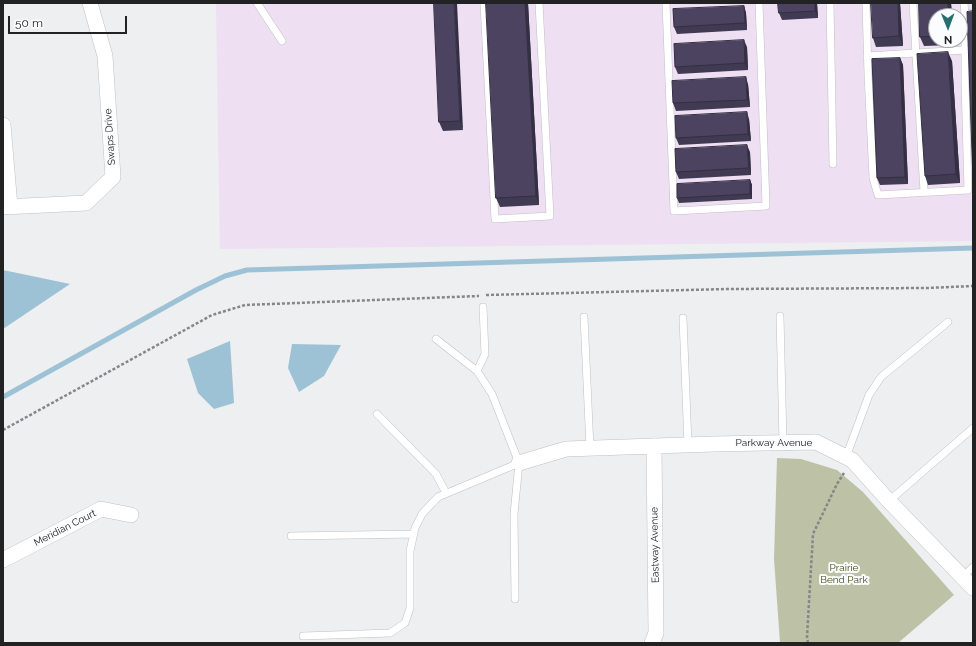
<!DOCTYPE html>
<style>
body{margin:0}
#map{position:relative;width:976px;height:646px;overflow:hidden;background:#edeff1;font-family:Raleway,sans-serif}
canvas{display:block}
.frame{position:absolute;inset:0;border:4px solid #222223;pointer-events:none}
.north{position:absolute;left:928px;top:8px;width:40px;height:40px;box-sizing:border-box;background:#fbfcfe;border:1px solid #a4a5a6;border-radius:50%;rotate:179deg;font-size:11px;font-weight:700;line-height:16px;text-align:center;color:#222223}
.north::after{content:'';display:block;margin:auto;width:14px;height:18px;background:#267170;clip-path:polygon(50% 0,100% 100%,50% 72%,0 100%)}
.scale{position:absolute;left:8px;top:16px;width:119px;height:18px;box-sizing:border-box;border:2px solid #222223;border-top:0;padding-left:5px;font-size:12px;line-height:14px;white-space:nowrap;color:#222223;-webkit-text-stroke:3px #fbfcfe;paint-order:stroke}
</style>
<div id="map">
<canvas width="976" height="646"></canvas>
<div class="frame"></div>
<div class="north">N</div>
<div class="scale">50 m</div>
</div>
<script>
const c = document.querySelector('canvas').getContext('2d');
c.lineJoin = 'round';
function paint(path, color) {
  c.fillStyle = color;
  c.fill(path, 'evenodd');
}
function strokePath(path, color, width, dash) {
  c.strokeStyle = color;
  c.lineWidth = width;
  c.lineCap = dash ? 'butt' : 'round';
  c.setLineDash(dash || []);
  c.stroke(path);
}
function drawText(font, color, halo, rows, align = 'center') {
  c.font = font + ' Raleway,sans-serif';
  c.lineWidth = 4;
  c.setLineDash([]);
  c.textBaseline = 'middle';
  c.strokeStyle = halo;
  c.fillStyle = color;
  for (const [text, x, y, turn = 0] of rows) {
    c.save();
    c.translate(x, y);
    c.rotate((+turn || 0) * Math.PI / 180);
    c.textAlign = isNaN(turn) ? turn : align;
    if (halo) c.strokeText(text, 0, 0);
    c.fillText(text, 0, 0);
    c.restore();
  }
}
const industrial = new Path2D(`
 M216 3H973V241L220 249ZM936 16H960V40H936Z`);
const green = new Path2D(`
 M777 458 801 459 837 470 863 492 954 595 898 643H780L774 559Z`);
const water = new Path2D(`
 M3 270 70 284 3 329Z
 M230 341 234 403 214 409 198 393 187 359Z
 M292 344 341 345 324 376 299 392 288 368Z`);
const stream = new Path2D(`
 M3 397 196 290 225 276 247 270 973 248`);
const path = new Path2D(`
 M486 295 726 289 927 288 973 286
 M3 430 212 315 245 305 479 296
 M808 643 807 637 813 534 837 484 844 473`);
const lane = new Path2D(`
 M257 3 282 41
 M484 3 495 219 550 216 539 3
 M666 3 674 211 766 206 759 3
 M830 3 833 164
 M866 3 868 74 873 178 878 195 968 190 965 82V15
 M913 3 924 192
 M964 3 965 15 973 13
 M867 56 965 50
 M780 316 783 443
 M584 317 590 448
 M683 318 688 445
 M436 339 477 371 492 394 519 463 514 514 515 599
 M477 371 485 354 483 307
 M377 414 436 474 446 493
 M846 457 869 395 881 377 948 322
 M889 501 973 428
 M291 536 414 534
 M962 577 973 567
 M303 636 390 633 405 623 410 608V551L415 528 422 514 438 497 519 463`);
const street = new Path2D(`
 M3 125 10 207
 M3 207 86 203 113 177 105 56 90 3
 M519 463 566 449 714 444 816 442 852 460 887 499 973 588
 M3 560 101 509 131 515
 M652 643 656 633 654 446`);
const wall = new Path2D(`
 M434 3 463 130 443 131 439 122Z
 M486 3H528L539 205 500 207 496 198Z
 M778 3H817L818 18 782 20 779 13Z
 M900 3 903 46 876 47 873 38Z
 M919 3H951L952 16H936V40H953V45L924 46 920 37Z
 M744 6 746 13 747 30 677 34 674 27Z
 M747 47 748 70 678 74 675 67Z
 M900 58 903 65 908 184 880 185 877 178Z
 M952 61 960 183 928 185 925 176Z
 M748 84 750 107 676 111 673 103Z
 M749 119 751 141 679 145 676 138Z
 M750 152 751 175 679 179 676 172Z
 M750 180 752 185V199L679 203 677 198Z`);
const shadedWall = new Path2D(`
 M454 3H457L463 130 460 121Z
 M525 3H528L539 205 536 196Z
 M815 3H817L818 18 815 11Z
 M898 3H900L903 46 899 36Z
 M948 3H951L952 16H949Z
 M744 6 746 13 747 30 745 23Z
 M744 40 747 47 748 70 745 63Z
 M948 52 952 61 960 183 956 174Z
 M900 58 903 65 908 184 905 177Z
 M746 77 748 84 750 107 747 100Z
 M747 112 749 119 751 141 748 134Z
 M747 145 750 152 751 175 749 168Z
 M750 180 752 185V199L750 194Z`);
const building = new Path2D(`
 M434 3H454L460 121 439 122Z
 M486 3H525L536 196 496 198Z
 M778 3H815V11L779 13Z
 M871 3H898L899 36 873 38Z
 M919 3H948L949 16H936V36L920 37Z
 M744 6 745 23 674 27 673 9Z
 M973 11V181L967 12Z
 M744 40 745 63 675 67 674 44Z
 M948 52 956 174 925 176 917 54Z
 M900 58 905 177 877 178 872 59Z
 M746 77 747 100 673 103 672 81Z
 M747 112 748 134 676 138 675 116Z
 M747 145 749 168 676 172 675 149Z
 M750 180V194L677 198V184Z`);
const streetNames = [
 ["Swaps Drive",110,137,-94],
 ["Parkway Avenue",774,443],
 ["Meridian Court",65,528,-27],
 ["Eastway Avenue",655,545,-91]
];
const parkNames = [
 ["Prairie",844,568],
 ["Bend Park",844,580]
];
paint(industrial, '#eedff2');
paint(green, '#bdc2a7');
paint(water, '#9dc2d5');
strokePath(stream, '#9dc2d5', 5);
strokePath(lane, '#bfc0c2', 8);
strokePath(street, '#bfc0c2', 16);
strokePath(path, '#858688', 2.5, [3, 2]);
strokePath(lane, '#fff', 7);
strokePath(street, '#fff', 15);
paint(wall, '#403a52');
paint(shadedWall, '#342f42');
paint(building, '#4b435f');
strokePath(building, '#342f42', 1);
drawText('10px', '#222223', '#fbfcfe', streetNames);
drawText('10px', '#464d15', '#fbfcfe', parkNames);
</script>
